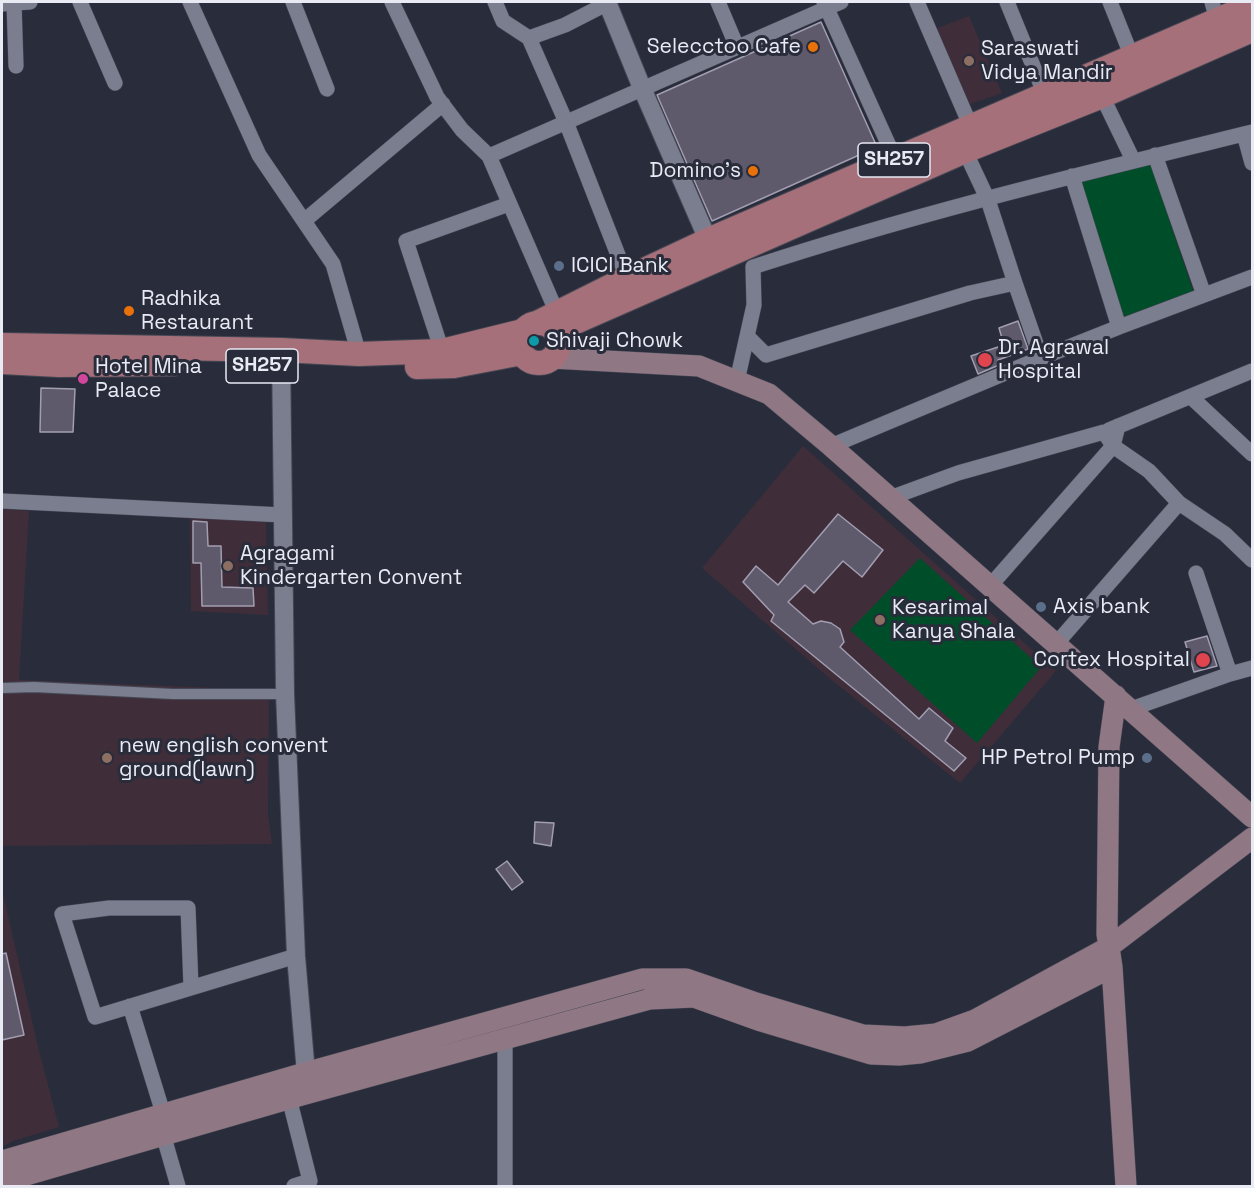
<!DOCTYPE html>
<style>
body{margin:0}
#map{position:relative;width:1254px;height:1188px;overflow:hidden;background:#292c3a;font-family:"Space Grotesk",sans-serif}
canvas{display:block}
.frame{position:absolute;inset:0;border:3px solid #e8eaf4;pointer-events:none}
</style>
<div id="map">
<canvas width="1254" height="1188"></canvas>
<div class="frame"></div>
</div>
<script>
const c = document.querySelector('canvas').getContext('2d');
c.lineJoin = 'round';
function paint(path, color) {
  c.fillStyle = color;
  c.fill(path, 'evenodd');
}
function strokePath(path, color, width, dash) {
  c.strokeStyle = color;
  c.lineWidth = width;
  c.lineCap = dash ? 'butt' : 'round';
  c.setLineDash(dash || []);
  c.stroke(path);
}
function drawText(font, color, halo, rows, align = 'center') {
  c.font = font + ' "Space Grotesk",sans-serif';
  c.lineWidth = 6;
  c.setLineDash([]);
  c.textBaseline = 'middle';
  c.strokeStyle = halo;
  c.fillStyle = color;
  for (const [text, x, y, turn = 0] of rows) {
    c.save();
    c.translate(x, y);
    c.rotate((+turn || 0) * Math.PI / 180);
    c.textAlign = isNaN(turn) ? turn : align;
    if (halo) c.strokeText(text, 0, 0);
    c.fillText(text, 0, 0);
    c.restore();
  }
}
const education = new Path2D(`
 M969 16 1002 93 970 104 935 29Z
 M803 446 1056 671 960 783 828 677 702 568Z
 M2 509 29 511 19 680 269 690 268 815 272 844 2 846Z
 M190 516 266 521 268 615 191 611Z
 M2 889 38 1047 59 1127 13 1141 2 1147Z`);
const green = new Path2D(`
 M1150 162 1193 291 1123 317 1078 175Z
 M920 558 1041 667 977 743 850 630Z`);
const building = new Path2D(`
 M821 22 877 147 712 221 657 95Z
 M1018 321 1028 349 998 360 999 365 978 374 971 356 1004 345 999 328Z
 M41 388 75 389 73 432H40Z
 M838 514 883 550 862 577 843 561 814 593 805 585 788 602 813 624 821 621 831 623 840 629 844 642 840 647 919 719 929 708 953 728 945 741 966 758 954 771 771 621 774 615 743 582 756 566 778 585Z
 M193 521 207 522 208 546H221L222 587 253 588 254 606H202L201 563H193Z
 M1207 636 1217 666 1194 672 1185 642Z
 M535 822 554 823 551 846 534 843Z
 M507 861 523 882 512 890 496 869Z
 M6 953 24 1035 2 1040V954Z`);
const pedestrian = new Path2D(`
 M2 688 34 687 173 694H285`);
const minor = new Path2D(`
 M80 2 115 83
 M190 2 259 155 333 264 359 354
 M293 2 327 89
 M392 2 437 97 462 130 489 156
 M495 2 503 21 529 38
 M718 2 737 47
 M824 2 895 159
 M1007 2 1045 95
 M1110 2 1132 57
 M1212 2 1217 20
 M14 3 16 66
 M608 3 565 25 529 38 566 122 627 278
 M2 4 30 2
 M1102 96 1133 160
 M1244 134 1252 163
 M1155 155 1204 295
 M304 221 443 104
 M1015 283 1041 358 1119 327 1072 176
 M560 320 489 156 841 2
 M1119 327 1252 277
 M747 336 766 355 970 293 1015 283 988 200 965 151 971 127 917 2
 M442 351 406 241 509 204
 M737 381 754 305 753 267C917 213 1085 173 1252 132
 M1191 397 1252 454
 M1109 430 1252 371
 M831 446 1041 358
 M890 498 958 473 1104 432 1113 446 990 586
 M2 501 283 515
 M1179 503 1225 534 1252 560
 M1196 573 1230 674
 M1056 644 1179 503 1149 471 1113 446 1118 426
 M1131 709 1230 674 1252 668
 M191 987 188 908H109L62 914 95 1017 296 956
 M130 1006 163 1113
 M287 1090 310 1181 294 1186
 M163 1134 178 1186
 M505 1186V1038`);
const tertiary = new Path2D(`
 M607 2 642 88 708 240
 M281 350 285 694 296 956 307 1085`);
const secondary = new Path2D(`
 M551 358 699 366 769 394 831 446 1252 817
 M1116 696 1109 747 1107 934 1112 967 1126 1186
 M2 1161 294 1076 642 979H686L753 1002 863 1035 905 1037 936 1034 975 1020 1109 947 1252 838
 M2 1182 302 1095 650 999 694 997 761 1021 871 1054 899 1055 920 1053 968 1041 1112 967`);
const primary = new Path2D(`
 M539 322 627 278 708 240 1252 5
 M519 343a20 20 0 1 1 40 0a20 20 0 1 1-40 0Z
 M555 331 965 151 1102 96 1252 30
 M2 345 281 350 359 354 442 351 523 331
 M2 362 59 365 173 364
 M417 367 454 366 522 353`);
const markers = [
 [813,47,6,"#e8710a"],
 [969,61,6,"#8d6e63"],
 [753,171,6,"#e8710a"],
 [559,266,6,"#5c6f8a"],
 [129,311,6,"#e8710a"],
 [534,341,6,"#0f9aa8"],
 [985,360,8,"#e0444e"],
 [83,379,6,"#d1479c"],
 [228,566,6,"#8d6e63"],
 [1041,607,6,"#5c6f8a"],
 [880,620,6,"#8d6e63"],
 [1203,660,8,"#e0444e"],
 [107,758,6,"#8d6e63"],
 [1147,758,6,"#5c6f8a"]
];
const shields = [
 [894,160,72],
 [262,366,72]
];
const shieldNames = [
 ["SH257",894,160],
 ["SH257",262,366]
];
const poiNames = [
 ["Selecctoo Cafe",801,47,"right"],
 ["Saraswati",981,49],
 ["Vidya Mandir",981,73],
 ["Domino's",741,171,"right"],
 ["ICICI Bank",571,266],
 ["Radhika",141,299],
 ["Restaurant",141,323],
 ["Shivaji Chowk",546,341],
 ["Dr. Agrawal",998,348],
 ["Hospital",998,372],
 ["Hotel Mina",95,367],
 ["Palace",95,391],
 ["Agragami",240,554],
 ["Kindergarten Convent",240,578],
 ["Axis bank",1053,607],
 ["Kesarimal",892,608],
 ["Kanya Shala",892,632],
 ["Cortex Hospital",1190,660,"right"],
 ["new english convent",119,746],
 ["ground(lawn)",119,770],
 ["HP Petrol Pump",1135,758,"right"]
];
paint(education, '#3f2e3a');
paint(green, '#004d29');
paint(building, '#5e5a6b');
strokePath(building, '#a29eb1', 1.5);
strokePath(pedestrian, '#454754', 12);
strokePath(minor, '#454754', 16);
strokePath(tertiary, '#454754', 20);
strokePath(secondary, '#454754', 22);
strokePath(primary, '#454754', 26);
strokePath(pedestrian, '#7a7e8f', 10);
strokePath(minor, '#7a7e8f', 15);
strokePath(tertiary, '#7a7e8f', 18);
strokePath(secondary, '#8f7784', 21);
strokePath(primary, '#a57079', 24);
for (const [x, y, r, color] of markers) {
  const dot = new Path2D();
  dot.arc(x, y, r, 0, 2 * Math.PI);
  c.fillStyle = color;
  c.fill(dot);
  strokePath(dot, '#292c3a', 2);
}
for (const [x, y, w] of shields) {
  const box = new Path2D();
  box.roundRect(x - w / 2, y - 17, w, 34, 4.5);
  c.fillStyle = '#292c3a';
  c.fill(box);
  strokePath(box, '#e8eaf4', 1.5);
}
drawText('bold 20px', '#e8eaf4', null, shieldNames);
drawText('21px', '#e8eaf4', '#292c3a', poiNames, 'left');
</script>
